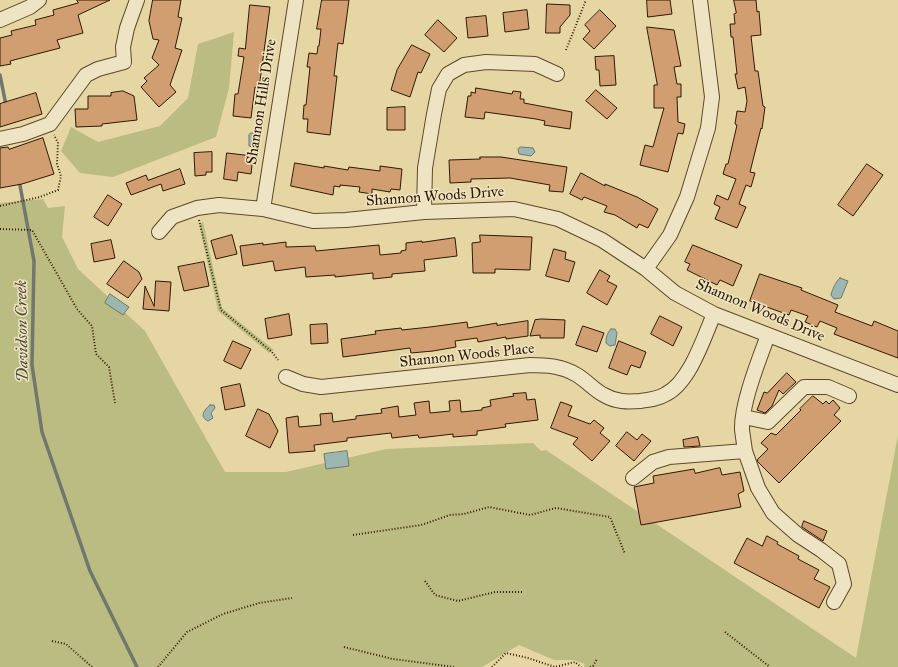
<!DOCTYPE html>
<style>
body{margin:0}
canvas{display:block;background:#e5d6a3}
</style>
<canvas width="898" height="667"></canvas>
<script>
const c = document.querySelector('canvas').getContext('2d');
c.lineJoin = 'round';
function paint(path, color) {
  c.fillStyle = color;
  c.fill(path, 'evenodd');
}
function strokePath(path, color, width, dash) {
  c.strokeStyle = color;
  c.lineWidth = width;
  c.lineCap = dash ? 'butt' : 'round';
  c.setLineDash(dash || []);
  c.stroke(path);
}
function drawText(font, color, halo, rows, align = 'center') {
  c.font = font + ' "IM FELL Great Primer",serif';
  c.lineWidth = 3;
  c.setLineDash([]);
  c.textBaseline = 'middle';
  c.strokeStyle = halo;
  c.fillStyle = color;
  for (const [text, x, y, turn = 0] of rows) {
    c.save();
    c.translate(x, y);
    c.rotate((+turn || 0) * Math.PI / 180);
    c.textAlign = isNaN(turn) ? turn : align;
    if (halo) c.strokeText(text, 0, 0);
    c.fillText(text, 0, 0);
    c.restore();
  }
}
const green = new Path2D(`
 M234 32 229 88 216 137 113 177 80 173 61 151 71 127 98 142 160 126 188 98 198 44Z
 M43 199 48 208 65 206 62 237 78 269 145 331 225 472H286L386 449 533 443 541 451 546 450 856 658 898 435V667H583L585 664 574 660H554L519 645 482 667H0V203Z
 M203 222 222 308 274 350 269 353 218 311 199 224Z`);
const water = new Path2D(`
 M251 133 257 134 255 145 252 147 249 146V135Z
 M521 147 533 148 535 152 531 156 519 154 518 149Z
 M840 278 848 281 841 298 834 299 831 295C832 290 836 281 840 278Z
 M110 294 129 307 123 315 105 303Z
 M611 329H615L617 333 615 345 610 346 606 343C606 337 607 333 611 329Z
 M210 405H214L215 408 211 413 213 418 208 421C199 417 204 410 210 405Z
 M347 451 349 466 326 469 324 454Z`);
const stream = new Path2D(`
 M0 75 6 105
 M19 180 34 261 32 365 42 432 90 571 137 667`);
const building = new Path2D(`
 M77 0H110L78 15 83 33 57 40 60 48 10 61 11 64 0 66V38L12 35 11 31 36 25 35 20 54 15 53 10 78 3Z
 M153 0H181L178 17 182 18 175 48 182 50 170 85 176 92 159 107 141 87 147 81 144 78 159 65 152 58 159 40 153 39 149 21Z
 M322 0H349L343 44 338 43 334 76H337L330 135 307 132 308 119H303L304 105H306L310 67H307L309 53 317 54 318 46H319L321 29H317Z
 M647 0H670L672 14 648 17Z
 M734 0H756L757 12 759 11 761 35 751 36 755 71H758L763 106 765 107 762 129 761 128 750 172 755 173 751 187 746 185 739 204 746 207 737 228 715 219 720 207 714 204 717 195 728 200 736 179 723 174 726 164H728L737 125 735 124 737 111 745 112 747 101 745 87 738 89 735 74H737L733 37H731L730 24H735L734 14 736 13Z
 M547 4 570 5V15L560 27V33H546Z
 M250 5 270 7 259 88 255 87 251 118 233 116 235 94H238L244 57 238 56 239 48 245 49Z
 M527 10 529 29 505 32 503 13Z
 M600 10 616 26 594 49 583 39 590 31 585 25Z
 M486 16 488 36 468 38 466 18Z
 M438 20 457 38 444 52 425 35Z
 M647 27 674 30 681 66 674 67 677 84H681V97H677L678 122 685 124 683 134 678 133 668 172 640 165 645 145 653 147 664 108H654V85H657Z
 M412 45 430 54 421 73 418 72 410 97 391 90 397 70Z
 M614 56 616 85 600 86 599 70H596L595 57Z
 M476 88 512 94 513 91 521 92 520 99H524V103L572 112 570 129 544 125 545 121 536 119 485 112 484 119 465 117 468 96H471V92L475 93Z
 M596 90 617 108 607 119 586 101Z
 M123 91 134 96 137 120 102 124V126L76 127 75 109H88V96H111V93Z
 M36 93 42 114 0 127V104Z
 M405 107V130H387V108Z
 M43 138 54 174 22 184 0 188V148L8 147 9 149Z
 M212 152V172H206V175L195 176 194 153Z
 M227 153 253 156 251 174 238 172 237 181 224 179Z
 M480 157H501L567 167 563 192 549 191 550 185 510 178 471 179V182L450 183 449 160 480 159Z
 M295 163 324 168V166L348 170 349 167 380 171V166L402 169 400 190 391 189 390 192 372 189V194L359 192 360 187 340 185V187L334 186 333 195 291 186Z
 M867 164 883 175 853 216 838 205Z
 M180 169 185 184 163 191 161 184 131 195 126 183 146 175 148 180Z
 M581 173 605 186V184L637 197 658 209 648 228 639 224 637 228 615 215 604 212 607 206 584 197 582 200 570 194Z
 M108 195 122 204 108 226 94 217Z
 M232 235 237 254 216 259 211 241Z
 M480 235 532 237 530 270 495 269V273H473L472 243 480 242Z
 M455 238 457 256 424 260 425 271 392 274V277L373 279V273L335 277V275L306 277 305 267 275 271 273 261 243 266 240 246 263 243V245L286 242V247L315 246 316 251 379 245 380 255 401 253V251L406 250V243L422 241V242Z
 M111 240 115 258 94 262 91 244Z
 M693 245 742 265 733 286 720 280 717 285 687 270 690 264 685 262Z
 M554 249 566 252 565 259 575 262 569 282 546 276Z
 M124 261 139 272 142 279 128 298 107 284Z
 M204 262 209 286 184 291 178 267Z
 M600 270 610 276 607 281 617 286 607 305 587 293Z
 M760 274 802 288 801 290 838 305 835 312 872 326 874 321 898 331V358L834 334 837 328 820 321 817 327 805 322 808 316 791 310 789 315 750 301Z
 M156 281 171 282 169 311 143 309 145 286 154 306Z
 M289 314 292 335 268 339 265 319Z
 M660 316 682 327 673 346 651 334Z
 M542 319 565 320 564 338H540V335L530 336 535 320Z
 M528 321V336L506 339V337L478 342 477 338 455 341 456 347 433 351 411 353 410 348 343 357 341 339 376 334 375 331 401 328 402 330 430 327 467 322 468 328 497 323V325Z
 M327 324 328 343 311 344 310 325Z
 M583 326 604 333 597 352 576 345Z
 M233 341 251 349 241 369 224 361Z
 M619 341 646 352 640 368 631 365 627 375 609 368Z
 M787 373 796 382 783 394 779 390 772 406 765 413 757 410 764 392 767 393Z
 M240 384 245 406 225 410 221 388Z
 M526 393 527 400 535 399 538 420 505 424 506 427 477 431V435L453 437V434L419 438 418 435 392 438 391 433 347 438V441L314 445 315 451 289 453 286 418 298 416 299 427 321 425 320 414 332 413 333 422 356 419V416L382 413 381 409 398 406 399 417 416 415 414 403 429 401 430 413 450 411 449 401 460 400 461 412 482 410V408L491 406 490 400 514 396 513 394Z
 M813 396 823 404 826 401 829 404 833 400 840 408 834 415 841 421 779 483 758 462 757 460 768 449 761 443 771 433 776 435 801 410 800 409Z
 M561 402 572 406 568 416 590 424 594 420 604 428 600 433 610 441 592 461 573 444 578 438 551 428Z
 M258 409 269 414 278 431 270 448 246 436Z
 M627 432 637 440 642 434 651 441 634 461 616 446Z
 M698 437 700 446 684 447 683 440Z
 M720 468 722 475 740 472 744 491 738 494 741 507 641 525 634 487 654 483 653 476 694 469 695 473Z
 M804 521 827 531 823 541 802 527Z
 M767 536 778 542 777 544 799 556 798 559 819 570 814 579 830 587 819 608 734 563 747 538 762 546Z`);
const path = new Path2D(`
 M566 50 586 0
 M0 206 40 197 58 190 61 176 57 164 58 143 54 135
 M199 220 221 310 272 352 278 360
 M0 229 32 230 77 309 92 326 96 354 109 367 115 403
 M353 535 421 525 450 515 464 514 489 507 530 515 556 508 610 517 625 554
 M425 581 435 595 458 601 495 592H522
 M725 632 770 667
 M52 641 66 644 92 667
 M344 647 393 659 454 667
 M158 667 187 632 223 614 259 603 292 598
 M492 667 506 653 528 658 555 667 575 662 581 667
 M590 667 593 666 597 659`);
const minor = new Path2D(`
 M0 20 30 7 39 0
 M0 139 23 134 50 124 86 75 98 69 124 62 123 47 127 28 137 0
 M263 209 296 0
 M424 212 425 168 434 114 439 89 448 74 464 65 486 62 535 64 557 74
 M159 232 172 217 197 208 219 205 263 209 313 221 346 220 424 212 514 209 558 219 602 240 646 269 675 293 714 314 898 385
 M646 269 670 235 687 197 708 128 712 97 700 0
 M286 377 303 384 321 387 530 365C547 365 562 366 577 375 587 381 594 390 604 395 616 402 627 402 640 401 649 400 658 399 666 394 690 382 704 337 714 314
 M744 417 768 422 804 387H828L849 396
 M745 451 758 488 773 513 798 535 821 550 839 564 844 584 834 602
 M633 478 653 462 669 457 745 451C744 444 743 437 742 430 741 404 759 360 768 335`);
const streetNames = [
 ["Shannon Hills Drive",262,102,-81],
 ["Shannon Woods Drive",435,197,-4],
 ["Shannon Woods Drive",760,311,23],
 ["Shannon Woods Place",467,356,-6]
];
const waterNames = [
 ["Davidson Creek",23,331,-91]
];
paint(green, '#bbbc81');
paint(water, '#9cb6b2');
strokePath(water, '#71776c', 1);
strokePath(stream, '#71776c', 3.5);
paint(building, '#d09e71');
strokePath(building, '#301903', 1);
strokePath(minor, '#5d482b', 16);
strokePath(path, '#301903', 2, [1, 2]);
strokePath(minor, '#eee4c3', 14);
drawText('15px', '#301903', '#eee4c3', streetNames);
drawText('italic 16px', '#504838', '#eee4c3', waterNames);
</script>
